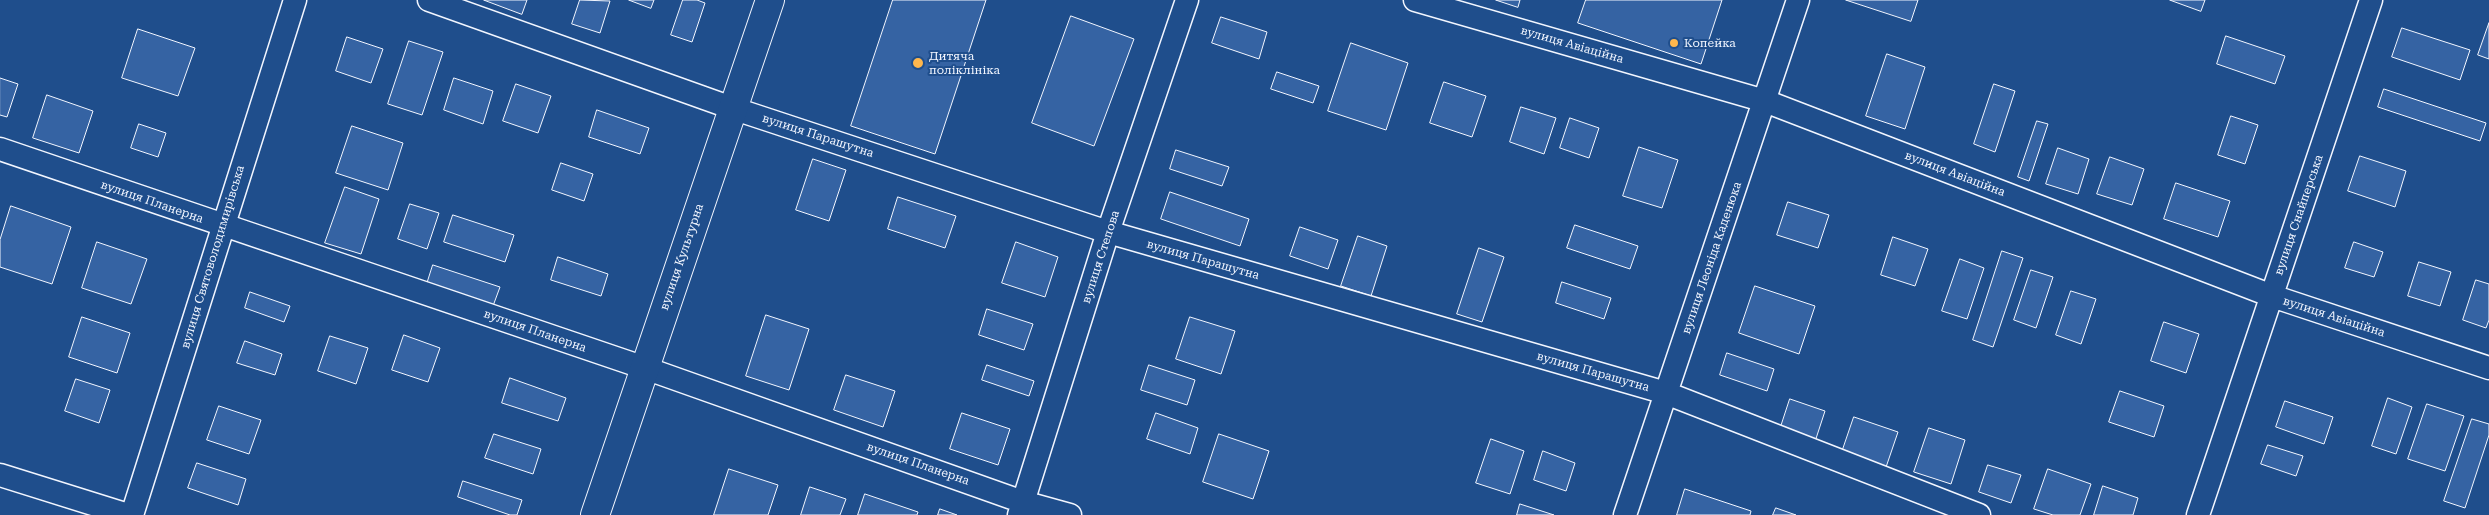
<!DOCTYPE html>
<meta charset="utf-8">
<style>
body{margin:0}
canvas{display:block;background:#1f4e8c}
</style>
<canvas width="2489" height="515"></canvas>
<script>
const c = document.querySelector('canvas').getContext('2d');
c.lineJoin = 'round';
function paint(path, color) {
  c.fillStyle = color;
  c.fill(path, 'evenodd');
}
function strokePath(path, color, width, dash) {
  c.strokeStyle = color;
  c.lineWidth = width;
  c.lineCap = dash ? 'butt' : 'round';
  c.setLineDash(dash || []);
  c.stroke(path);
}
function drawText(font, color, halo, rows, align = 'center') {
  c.font = font + ' "Roboto Serif",serif';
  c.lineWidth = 4;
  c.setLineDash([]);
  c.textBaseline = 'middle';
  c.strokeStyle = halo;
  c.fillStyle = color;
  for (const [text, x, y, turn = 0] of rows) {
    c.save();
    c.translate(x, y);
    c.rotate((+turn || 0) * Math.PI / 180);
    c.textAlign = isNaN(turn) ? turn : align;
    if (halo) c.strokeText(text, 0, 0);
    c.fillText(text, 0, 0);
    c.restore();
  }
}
const building = new Path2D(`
 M484 0H527L522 14Z
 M580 0 610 1 600 33 572 24Z
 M629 0H654L651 8Z
 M683 0H697L705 3 692 42 671 35Z
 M893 0H986L935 154 851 126Z
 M1496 0H1520L1518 7Z
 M1586 0H1722L1701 64 1578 23Z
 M1846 0H1918L1911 21Z
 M2170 0H2205L2201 11Z
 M1071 16 1134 39 1094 146 1032 123Z
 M1221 17 1267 32 1259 59 1212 43Z
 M2489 23V59L2478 55Z
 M2402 28 2470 50 2460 80 2392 57Z
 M138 29 195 48 178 96 122 78Z
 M2226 36 2285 56 2275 84 2217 64Z
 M347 37 383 49 371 83 336 71Z
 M409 41 443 52 422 115 388 104Z
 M1351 43 1408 63 1386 130 1328 111Z
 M1887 54 1925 67 1905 129 1866 116Z
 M1277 72 1319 86 1313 103 1271 89Z
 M0 78 18 84 7 117 0 115Z
 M454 78 493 91 483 124 444 110Z
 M1444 82 1486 96 1472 137 1430 123Z
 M516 84 551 96 538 133 503 121Z
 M1994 84 2015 91 1995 152 1974 144Z
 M2384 89 2486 123 2480 141 2378 107Z
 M47 95 93 111 79 153 33 138Z
 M1521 107 1556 118 1544 154 1510 142Z
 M597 110 649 128 640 154 589 137Z
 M2231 116 2258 125 2245 164 2218 155Z
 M1570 118 1599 128 1589 158 1560 148Z
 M2037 121 2048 124 2029 181 2018 177Z
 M139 124 166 133 158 157 131 148Z
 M352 126 403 143 388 190 336 173Z
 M1639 147 1678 160 1662 208 1623 196Z
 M2058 148 2089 159 2078 194 2046 184Z
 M1176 150 1229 167 1222 186 1170 169Z
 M2360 156 2406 171 2395 207 2348 191Z
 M2110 157 2144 169 2132 205 2097 194Z
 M813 159 846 170 829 221 796 210Z
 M561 163 593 174 584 201 552 190Z
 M2176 183 2230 201 2218 237 2164 219Z
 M345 187 379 199 361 254 325 243Z
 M1170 192 1249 219 1240 246 1161 219Z
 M898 197 956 216 945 248 888 229Z
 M1788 202 1829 215 1818 248 1777 235Z
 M410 204 439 213 427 249 398 239Z
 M11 206 71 227 52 284 0 267V240Z
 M453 215 514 235 505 262 444 242Z
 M1575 225 1638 246 1630 269 1567 248Z
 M1300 227 1338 240 1328 269 1290 256Z
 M1358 236 1387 246 1371 296 1341 286Z
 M1893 237 1928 249 1915 286 1881 275Z
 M97 242 147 259 131 304 82 288Z
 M1016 242 1058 257 1045 297 1002 283Z
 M2354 242 2383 252 2374 277 2345 268Z
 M1479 248 1504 257 1482 322 1457 314Z
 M2002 251 2023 258 1993 347 1973 340Z
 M558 257 608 274 601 296 551 280Z
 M1960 259 1984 268 1967 319 1942 311Z
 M2419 262 2451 272 2440 306 2408 296Z
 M433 265 500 287 493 306 427 284Z
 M2031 270 2053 277 2036 328 2014 320Z
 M2476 280 2489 284V320L2486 328 2463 320Z
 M1562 282 1611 298 1604 319 1556 303Z
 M1755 286 1815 306 1799 354 1739 333Z
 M2071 291 2096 299 2081 344 2056 335Z
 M250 292 290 306 284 322 245 308Z
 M987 309 1033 324 1024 350 979 335Z
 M766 315 809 329 789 390 746 376Z
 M82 317 130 333 117 373 69 357Z
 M1190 317 1235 331 1221 374 1176 359Z
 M2164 322 2199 334 2186 373 2151 361Z
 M404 335 440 348 428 382 392 370Z
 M330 336 368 348 356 384 318 371Z
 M245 341 282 354 275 375 237 363Z
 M1727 353 1774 369 1767 391 1720 375Z
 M987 365 1034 381 1029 396 982 380Z
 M1149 365 1195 380 1187 405 1141 390Z
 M846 375 895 391 883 427 834 410Z
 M510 378 566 398 558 421 502 403Z
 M76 379 110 390 99 423 65 411Z
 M2120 391 2164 406 2154 437 2109 422Z
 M2388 398 2412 407 2396 454 2372 446Z
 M1790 399 1825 411 1810 457 1775 445Z
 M2285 401 2333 417 2324 444 2276 427Z
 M2427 404 2464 416 2445 471 2408 459Z
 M219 406 261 420 249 454 207 440Z
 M962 413 1010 429 998 465 950 449Z
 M1156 413 1198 428 1190 454 1147 439Z
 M1854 417 1898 432 1883 476 1839 461Z
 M2472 419 2489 424V435L2465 508 2444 501Z
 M1929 428 1965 440 1951 484 1914 472Z
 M494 434 541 449 533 474 485 458Z
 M1219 434 1269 451 1253 499 1203 482Z
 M1491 439 1524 451 1510 494 1476 483Z
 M2268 445 2303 456 2296 476 2261 464Z
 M1543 451 1575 463 1566 491 1534 480Z
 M197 463 246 479 238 505 188 488Z
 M1988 465 2021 475 2011 503 1979 492Z
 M729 469 778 485 768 515H714Z
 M2048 469 2091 484 2080 515H2053L2034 509Z
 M463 481 522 500 517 515H510L458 497Z
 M2103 486 2138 498 2133 515H2094Z
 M810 487 846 499 840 515H801Z
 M1685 489 1751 511 1750 515H1677Z
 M865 494 918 512 917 515H858Z
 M1520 504 1554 515H1517Z
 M1776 508 1796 515H1773Z
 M940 509 957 515H938Z`);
const street = new Path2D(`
 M429 0 732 108 1108 232 1666 393 1979 515
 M1415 0 1765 101 2272 296 2489 368
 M0 149 645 368 1023 502 1070 515
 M0 475 128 515
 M132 515 295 0
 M1019 515 1108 232 1187 0
 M1625 515 1798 0
 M2198 515 2371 0`);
const secondary = new Path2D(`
 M595 515 770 0`);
const markers = [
 [1674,43,5,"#ffb74d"],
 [918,63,6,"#ffb74d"]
];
const poiNames = [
 ["Копейка",1684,43],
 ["Дитяча",929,56],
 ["поліклініка",929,70]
];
const streetNames = [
 ["вулиця Авіаційна",1572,45,16],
 ["вулиця Парашутна",818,136,18],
 ["вулиця Авіаційна",1955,174,21],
 ["вулиця Планерна",152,202,19],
 ["вулиця Снайперська",2299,215,-71],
 ["вулиця Святоволодимирівська",213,257,-73],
 ["вулиця Культурна",682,257,-71],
 ["вулиця Степова",1101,257,-72],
 ["вулиця Леоніда Каденюка",1712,258,-71],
 ["вулиця Парашутна",1203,260,16],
 ["вулиця Авіаційна",2334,317,18],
 ["вулиця Планерна",535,331,19],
 ["вулиця Парашутна",1593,372,16],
 ["вулиця Планерна",918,464,19]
];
paint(building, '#3563a3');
strokePath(building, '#f2f6ff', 1);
strokePath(street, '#f2f6ff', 25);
strokePath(secondary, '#f2f6ff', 30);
strokePath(street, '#1f4e8c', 22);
strokePath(secondary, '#1f4e8c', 28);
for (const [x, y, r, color] of markers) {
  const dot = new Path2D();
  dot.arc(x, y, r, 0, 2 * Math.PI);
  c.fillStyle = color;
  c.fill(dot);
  strokePath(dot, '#1f4e8c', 2);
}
drawText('12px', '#f2f6ff', '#1f4e8c', poiNames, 'left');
drawText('12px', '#f2f6ff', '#1f4e8c', streetNames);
</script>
